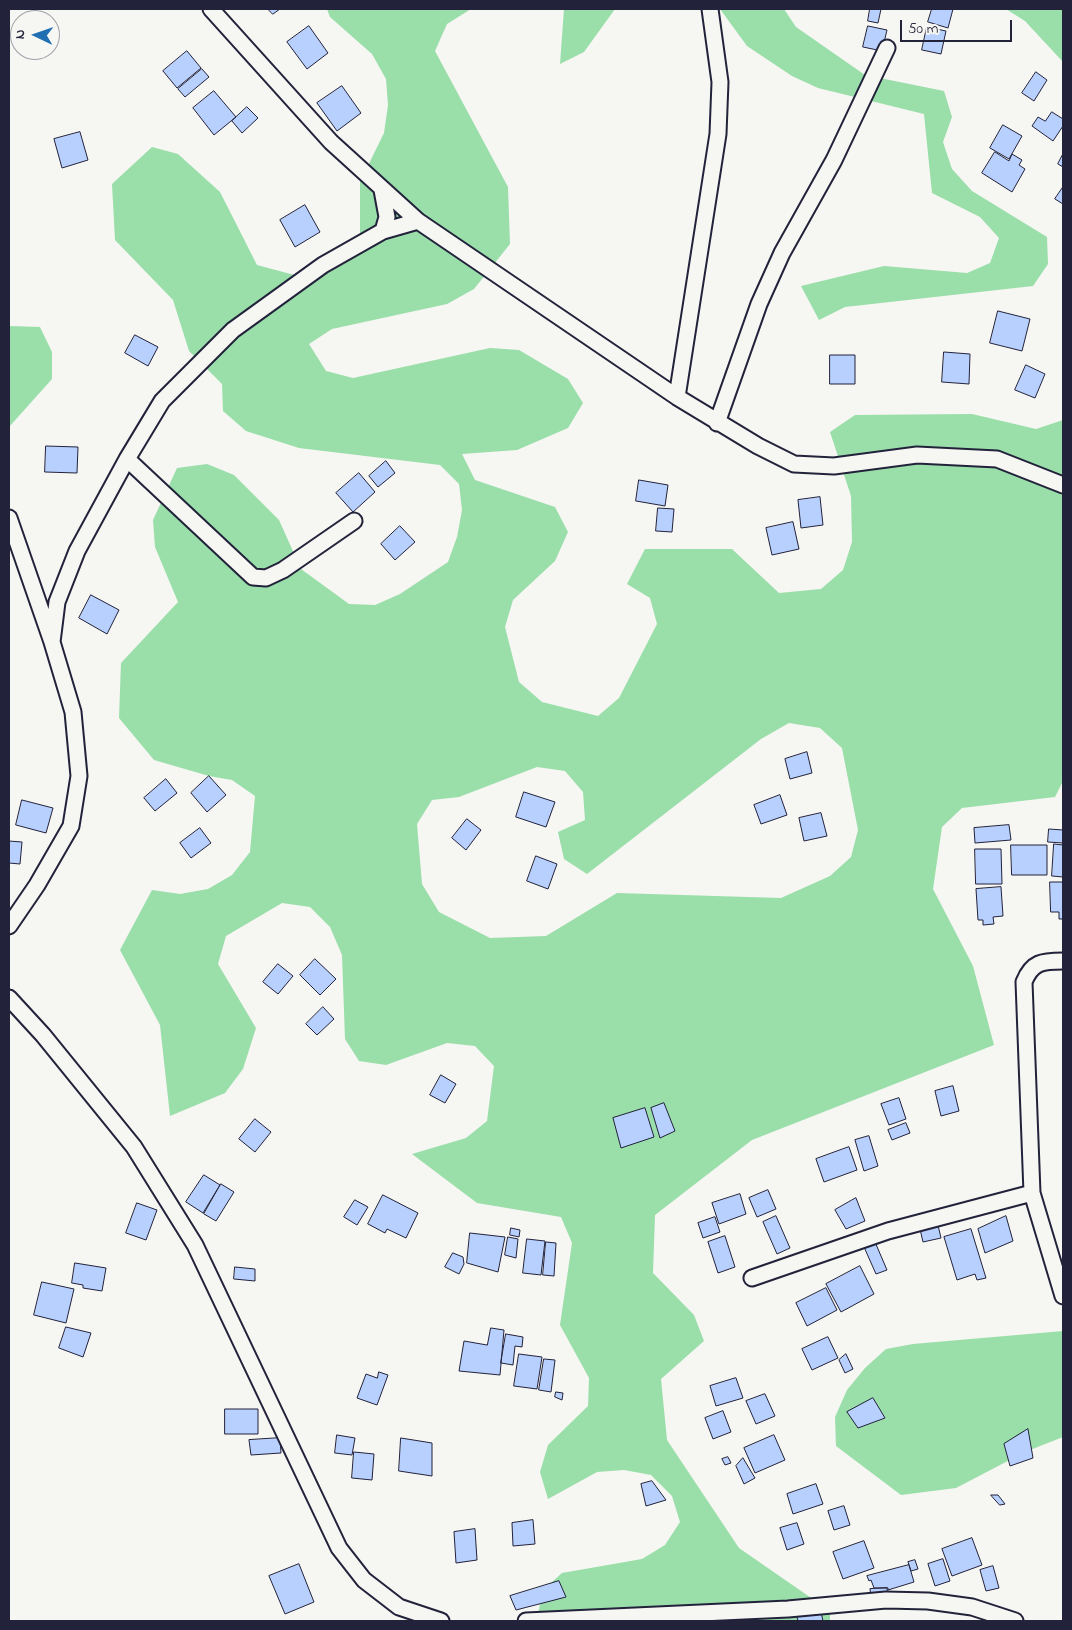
<!DOCTYPE html>
<style>
body{margin:0}
#map{position:relative;width:1072px;height:1630px;overflow:hidden;background:#f6f6f2;font-family:"Indie Flower",sans-serif}
canvas{display:block}
.frame{position:absolute;inset:0;border:10px solid #22223b;pointer-events:none}
.north{position:absolute;left:10px;top:10px;width:50px;height:50px;box-sizing:border-box;background:#f6f6f2;border:1px solid #a1a1a9;border-radius:50%;rotate:273deg;font-size:14px;font-weight:700;line-height:20px;text-align:center;color:#22223b}
.north::after{content:'';display:block;margin:auto;width:18px;height:22px;background:#1f6fb2;clip-path:polygon(50% 0,100% 100%,50% 72%,0 100%)}
.scale{position:absolute;left:900px;top:20px;width:112px;height:22px;box-sizing:border-box;border:2px solid #22223b;border-top:0;padding-left:6px;font-size:15px;line-height:18px;white-space:nowrap;color:#22223b;-webkit-text-stroke:4px #f6f6f2;paint-order:stroke}
</style>
<div id="map">
<canvas width="1072" height="1630"></canvas>
<div class="frame"></div>
<div class="north">N</div>
<div class="scale">50 m</div>
</div>
<script>
const c = document.querySelector('canvas').getContext('2d');
c.lineJoin = 'round';
function paint(path, color) {
  c.fillStyle = color;
  c.fill(path, 'evenodd');
}
function strokePath(path, color, width, dash) {
  c.strokeStyle = color;
  c.lineWidth = width;
  c.lineCap = dash ? 'butt' : 'round';
  c.setLineDash(dash || []);
  c.stroke(path);
}
const green = new Path2D(`
 M327 9H471L447 24 435 51 508 187 510 244 474 289 447 304 332 329 309 344 326 371 353 378 490 348 519 350 568 379 583 403 568 428 517 450 462 454 475 480 555 507 568 532 555 561 513 600 505 627 519 682 542 702 598 716 619 698 657 624 650 598 627 584 645 549H732L779 593 821 589 843 570 852 542 851 496 830 432 855 415 972 414 1036 429 1063 420V781L1055 797 962 808 942 827 933 889 973 966 994 1045 752 1140 655 1215 653 1273 694 1315 704 1341 661 1379 667 1440 739 1548 830 1611V1621H541L538 1616 542 1591 562 1573 642 1559 665 1545 680 1522 672 1496 651 1475 624 1470 597 1472 548 1499 540 1472 548 1445 588 1406 589 1378 560 1325 572 1243 561 1217 477 1203 412 1154 466 1138 487 1121 494 1066 475 1046 447 1043 386 1065 359 1061 345 1039 342 955 330 927 310 907 282 903 226 936 218 964 256 1028 243 1069 225 1093 170 1116 160 1025 120 950 152 890 180 894 208 889 232 875 250 852 255 796 232 780 209 776 154 760 119 718 121 663 178 602 155 547 153 520 177 468 207 464 234 475 279 520 301 569 349 604 375 605 400 594 448 562 457 537 462 510 459 484 440 465 299 448 246 431 223 411 222 384 189 351 173 300 115 240 112 184 152 147 178 154 220 192 257 265 313 280 360 252V182L384 133 388 105 386 79 372 54 330 17ZM789 723 820 728 842 748 858 830 851 857 830 876 781 898 617 893 546 936 490 938 439 912 422 884 417 824 432 800 459 797 537 767 565 771 583 792 585 820 558 832 564 859 587 874 761 739Z
 M564 9H615L584 52 560 64Z
 M720 9H784L796 27 865 75 944 91 952 117 943 142 952 169 972 191 1047 237 1048 264 1033 286 845 307 819 320 801 286 884 266 967 273 990 263 999 238 980 217 932 193 924 114 818 88 792 76 747 46Z
 M1006 9H1063V62L1025 21Z
 M9 326 40 327 52 352V379L9 427Z
 M1063 1331V1437L1025 1452 956 1488 901 1495 836 1446 835 1417 847 1390 865 1368 886 1349 913 1344Z`);
const building = new Path2D(`
 M268 9H280L273 14Z
 M870 9H881L878 23 868 21Z
 M932 9H953L948 28 928 22Z
 M309 26 328 53 307 69 287 42Z
 M868 26 887 30 882 51 863 47Z
 M927 27 946 31 941 54 922 50Z
 M187 51 201 68 177 88 163 71Z
 M202 69 209 77 185 97 178 89Z
 M1036 72 1047 80 1034 101 1022 93Z
 M342 86 361 113 337 131 317 103Z
 M214 91 236 117 214 135 193 108Z
 M247 107 258 118 242 133 232 121Z
 M1052 112 1063 119V126L1053 141 1032 126 1038 117 1045 121Z
 M1003 125 1022 136 1009 159 990 148Z
 M80 132 88 160 62 168 54 139Z
 M995 152 1009 161 1012 154 1022 160 1019 165 1025 169 1012 192 982 173Z
 M1063 154V167L1058 164Z
 M1063 187V204L1055 199Z
 M305 205 320 232 295 247 280 220Z
 M998 311 1030 319 1022 351 990 343Z
 M135 335 158 347 148 366 125 353Z
 M944 352 970 354 969 384 942 382Z
 M830 355H855V384H830Z
 M1026 365 1045 374 1035 398 1015 390Z
 M46 446 78 447 77 473 45 472Z
 M386 461 395 473 378 487 369 476Z
 M359 473 375 492 353 512 336 493Z
 M639 480 668 485 665 506 636 501Z
 M820 497 823 525 801 528 798 500Z
 M658 508 674 509 672 532 656 531Z
 M793 522 799 549 772 555 766 528Z
 M400 526 415 542 395 560 381 544Z
 M91 595 119 610 107 634 79 618Z
 M807 752 812 773 790 779 785 759Z
 M209 776 226 795 207 812 191 793Z
 M166 779 177 793 155 811 144 798Z
 M524 792 555 802 546 827 516 817Z
 M780 795 787 815 761 824 754 805Z
 M22 800 53 808 46 833 16 825Z
 M821 813 827 836 804 841 799 818Z
 M467 819 481 830 466 850 452 838Z
 M1009 825 1011 840 975 843 974 828Z
 M200 828 211 843 191 858 180 843Z
 M1049 829 1063 830V843L1048 842Z
 M9 841 22 842 20 864 9 863Z
 M1054 844 1063 845V877L1052 876Z
 M1011 845H1047V875H1012Z
 M975 849H1001L1002 884H976Z
 M536 856 557 864 548 889 527 881Z
 M1050 882H1063V919H1059V912H1051Z
 M1001 887 1003 916 993 917 994 924 983 925V920H978L976 889Z
 M315 959 336 979 320 995 300 975Z
 M278 964 293 976 278 994 263 982Z
 M323 1007 334 1019 317 1035 306 1024Z
 M441 1075 456 1084 445 1103 430 1095Z
 M953 1086 959 1111 941 1116 935 1091Z
 M899 1098 906 1119 889 1125 881 1104Z
 M664 1103 675 1131 660 1138 651 1108Z
 M645 1108 654 1137 621 1148 613 1118Z
 M255 1119 271 1132 255 1152 239 1139Z
 M906 1123 910 1133 892 1140 888 1130Z
 M869 1136 878 1166 864 1171 855 1140Z
 M849 1147 857 1170 824 1182 816 1159Z
 M204 1175 220 1185 203 1213 186 1202Z
 M221 1184 234 1192 216 1221 204 1214Z
 M768 1190 776 1209 757 1217 749 1198Z
 M740 1194 746 1214 719 1224 712 1203Z
 M383 1195 418 1213 406 1238 387 1229 385 1233 368 1224Z
 M856 1198 865 1221 846 1229 835 1210Z
 M355 1200 368 1207 357 1225 344 1217Z
 M137 1203 157 1210 146 1240 126 1233Z
 M776 1216 790 1248 777 1254 763 1222Z
 M1006 1216 1013 1241 985 1253 978 1229Z
 M715 1217 720 1232 703 1238 698 1223Z
 M937 1221 941 1238 923 1242 920 1229Z
 M511 1228 520 1230 519 1237 510 1235Z
 M971 1229 986 1278 977 1280 975 1274 957 1280 944 1237Z
 M470 1233 505 1237 498 1272 467 1263Z
 M725 1236 735 1267 718 1273 708 1242Z
 M508 1237 518 1239 516 1258 505 1255Z
 M527 1239 545 1241 541 1275 523 1273Z
 M546 1242 556 1243 554 1276 543 1275Z
 M875 1242 887 1270 876 1274 864 1247Z
 M453 1253 463 1257 464 1264 459 1274 445 1267Z
 M75 1263 106 1268 102 1291 83 1288V1285L72 1283Z
 M860 1266 874 1294 841 1312 826 1284Z
 M235 1267 255 1269V1281L234 1279Z
 M42 1282 74 1289 66 1323 34 1315Z
 M826 1288 837 1310 807 1326 796 1303Z
 M66 1327 91 1333 83 1357 59 1348Z
 M491 1328 504 1330 500 1375 459 1371 464 1341 487 1345Z
 M506 1334 523 1337 522 1347 515 1346 513 1365 501 1363Z
 M828 1337 838 1358 812 1370 802 1349Z
 M519 1354 542 1357 537 1389 514 1386Z
 M846 1354 853 1369 845 1373 839 1360Z
 M544 1359 555 1360 551 1392 539 1390Z
 M379 1372 388 1375 377 1405 357 1398 366 1374 377 1378Z
 M736 1378 743 1398 716 1406 710 1386Z
 M556 1392 563 1393 562 1400 555 1397Z
 M765 1394 775 1416 756 1424 746 1401Z
 M873 1398 885 1418 858 1428 847 1412Z
 M225 1409H258V1434H225Z
 M723 1411 731 1432 713 1439 705 1418Z
 M1028 1429 1033 1458 1010 1466 1004 1444Z
 M337 1435 355 1438 352 1455 335 1453Z
 M774 1435 785 1460 755 1473 744 1448Z
 M280 1438 281 1453 251 1455 249 1440Z
 M401 1438 432 1443V1476L399 1471Z
 M354 1452 374 1454 372 1480 352 1478Z
 M728 1457 731 1463 725 1465 722 1459Z
 M743 1458 755 1478 744 1484 736 1466Z
 M652 1481 666 1500 646 1506 641 1484Z
 M816 1484 823 1504 793 1514 787 1494Z
 M991 1495H998L1005 1504 1000 1505Z
 M844 1506 850 1525 834 1530 828 1511Z
 M533 1520 535 1544 513 1546 512 1523Z
 M797 1523 804 1544 787 1550 780 1528Z
 M475 1529 477 1560 456 1563 454 1532Z
 M972 1538 982 1565 952 1576 942 1549Z
 M864 1541 874 1568 843 1579 833 1552Z
 M943 1559 950 1581 935 1586 928 1564Z
 M915 1560 918 1569 911 1571 908 1562Z
 M299 1564 314 1602 285 1614 269 1576Z
 M909 1565 914 1582 888 1590V1588H874L871 1580 869 1581 867 1576Z
 M993 1566 999 1588 986 1591 980 1570Z
 M559 1581 566 1597 516 1610 510 1596Z
 M887 1588 888 1597H871L870 1589Z
 M821 1612 823 1621H798L797 1617Z`);
const minor = new Path2D(`
 M211 9 331 142 418 221 677 397 758 446 794 464 834 466 917 455 997 459 1063 485
 M382 190 387 217 383 231
 M677 397 718 134 720 82 710 9
 M717 423 759 304 782 253 834 160 887 48
 M127 459 253 577 266 578 283 570 354 521
 M9 518 52 642 73 712 79 776 71 826 37 885 9 926
 M52 642 57 602 77 551 127 459 162 401 233 330 323 265 383 231 418 221
 M1063 961C1042 961 1032 962 1024 982L1032 1193 1063 1296
 M9 998 43 1035 134 1147 195 1245 339 1548 364 1580 399 1607 441 1621
 M752 1278 888 1231 1032 1193
 M526 1621 788 1609 886 1600 928 1601 972 1607 1015 1621`);
paint(green, '#9adeaa');
paint(building, '#b7d0fe');
strokePath(building, '#22223b', 1);
strokePath(minor, '#22223b', 19);
strokePath(minor, '#f6f6f2', 15);
</script>
